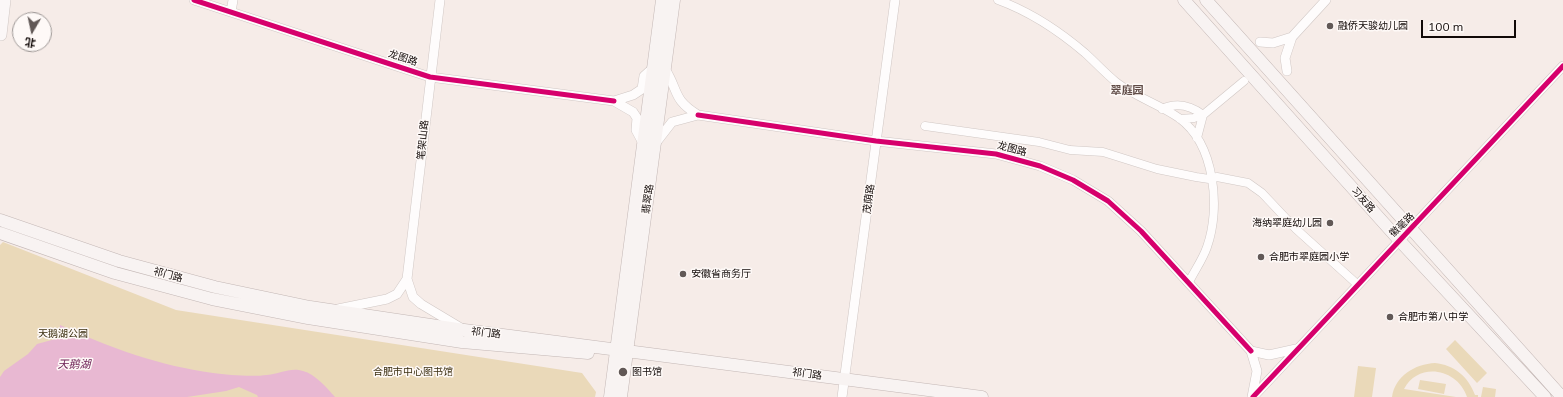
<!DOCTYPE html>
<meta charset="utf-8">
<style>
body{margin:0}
#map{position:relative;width:1563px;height:397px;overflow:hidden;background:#f6ece8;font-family:Mulish,"Noto Sans SC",sans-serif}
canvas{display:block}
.north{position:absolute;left:12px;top:12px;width:40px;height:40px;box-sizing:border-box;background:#fef9f7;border:1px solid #9f9997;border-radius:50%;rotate:189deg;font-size:11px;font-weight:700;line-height:16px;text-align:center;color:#110907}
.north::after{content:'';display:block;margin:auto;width:14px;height:18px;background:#615856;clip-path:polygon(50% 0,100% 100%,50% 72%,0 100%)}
.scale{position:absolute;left:1421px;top:20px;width:95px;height:18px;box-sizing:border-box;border:2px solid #110907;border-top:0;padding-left:5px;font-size:12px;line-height:14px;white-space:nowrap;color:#110907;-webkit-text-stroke:3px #fef9f7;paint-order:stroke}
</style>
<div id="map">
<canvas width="1563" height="397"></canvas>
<div class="north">北</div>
<div class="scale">100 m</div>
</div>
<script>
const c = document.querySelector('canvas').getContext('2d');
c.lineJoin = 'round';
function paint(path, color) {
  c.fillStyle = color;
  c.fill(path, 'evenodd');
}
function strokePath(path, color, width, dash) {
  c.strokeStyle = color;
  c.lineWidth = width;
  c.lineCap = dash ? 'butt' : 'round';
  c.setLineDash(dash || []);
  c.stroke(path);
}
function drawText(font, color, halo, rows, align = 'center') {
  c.font = font + ' Mulish,"Noto Sans SC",sans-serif';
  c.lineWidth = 3;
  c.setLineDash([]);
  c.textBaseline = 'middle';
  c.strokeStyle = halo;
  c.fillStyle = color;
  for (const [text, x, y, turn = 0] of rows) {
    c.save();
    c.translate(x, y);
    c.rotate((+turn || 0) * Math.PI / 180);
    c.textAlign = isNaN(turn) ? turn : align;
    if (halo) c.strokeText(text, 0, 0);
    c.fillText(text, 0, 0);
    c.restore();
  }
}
const green = new Path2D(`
 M3 242 176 310 582 373 596 392 595 397H0V245Z
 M1455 340 1487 373 1477 383 1446 349Z
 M1435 363C1454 365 1468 376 1475 395H1478V397H1467C1458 369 1419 361 1404 389L1456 397H1392C1395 376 1415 364 1435 363Z
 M1358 366 1376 368 1372 397H1354Z
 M1420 380 1446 384 1444 394 1418 389Z
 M1483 387 1496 389 1495 397H1481Z`);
const water = new Path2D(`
 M60 325C108 347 160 366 213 373 228 375 252 377 267 375 280 374 290 367 303 371 315 374 327 388 335 397H258L257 395 239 387 226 391 187 397H0V377L4 371 28 354 37 344 59 338Z`);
const minor = new Path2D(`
 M998 0C1031 12 1058 30 1085 53 1096 63 1105 73 1116 82 1135 97 1159 104 1179 118 1215 144 1221 208 1207 247 1203 259 1195 270 1189 282
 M1162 109C1177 102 1190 105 1203 115L1197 138
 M1180 119 1194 118 1203 115 1244 81
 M925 126 1039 142 1070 150 1103 152 1157 169 1196 177 1209 179 1217 177 1248 183 1262 193 1296 229 1357 284`);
const tertiary = new Path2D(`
 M194 0 430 77 614 101
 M231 12 233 0
 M1292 37 1326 0
 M1260 42 1273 43 1292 37 1285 58 1287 71
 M698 115 876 141 996 154 1040 166 1073 180 1108 201 1141 231 1251 351
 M643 143 636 130 637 118 633 112 614 101 633 95 642 89 644 76 653 68
 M655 144 672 122 698 115C672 99 679 91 665 69
 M407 279 440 0
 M338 309 387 299 397 294 407 279 413 297 421 304 461 328
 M842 397 895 0
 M1252 397 1257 371 1251 351 1269 355 1296 349
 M1253 397 1563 66`);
const secondary = new Path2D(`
 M1 35 5 0`);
const primary = new Path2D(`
 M1184 0 1399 240 1545 397
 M1206 0 1562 397
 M0 220 119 261 215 287 310 307 464 330 982 397
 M0 233 115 273 212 299 308 318 462 342 588 353
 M610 397 662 0
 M621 397 674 0`);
const cycleway = new Path2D(`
 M194 0 430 77 614 101
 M698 115 876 141 996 154 1040 166 1073 180 1108 201 1141 231 1251 351
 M1253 397 1563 66`);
const markers = [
 [1330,26,4,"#615856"],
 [1330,223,4,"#615856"],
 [1261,257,4,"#615856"],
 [683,274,4,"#615856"],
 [1390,317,4,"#615856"],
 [623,372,5,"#615856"]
];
const poiNames = [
 ["融侨天骏幼儿园",1338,26],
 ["海纳翠庭幼儿园",1322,223,"right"],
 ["合肥市翠庭园小学",1269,257],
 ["安徽省商务厅",691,274],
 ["合肥市第八中学",1398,317],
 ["图书馆",632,372]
];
const streetNames = [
 ["龙图路",403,58,18],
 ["笔架山路",423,140,-84],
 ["龙图路",1012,149,15],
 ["翡翠路",648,199,-82],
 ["茂荫路",869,199,-82],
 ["习友路",1363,200,48],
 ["徽毫路",1402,225,-44],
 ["祁门路",168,275,15],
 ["祁门路",486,333,7],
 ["祁门路",807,374,8]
];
const parkNames = [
 ["天鹅湖公园",63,334],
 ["合肥市中心图书馆",413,372]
];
const neighbourhoodNames = [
 ["翠庭园",1127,91]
];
const waterNames = [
 ["天鹅湖",74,365]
];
paint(green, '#ead9b9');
paint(water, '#e8b8d2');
strokePath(minor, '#d0c7c4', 9);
strokePath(tertiary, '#d0c7c4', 10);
strokePath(secondary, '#d0c7c4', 12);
strokePath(primary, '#c3b7b5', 13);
strokePath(minor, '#fefcfc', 8);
strokePath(tertiary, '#fefcfc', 9);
strokePath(secondary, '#fbf7f7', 11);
strokePath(primary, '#f8f3f2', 12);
strokePath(cycleway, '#d6006c', 5);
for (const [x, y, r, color] of markers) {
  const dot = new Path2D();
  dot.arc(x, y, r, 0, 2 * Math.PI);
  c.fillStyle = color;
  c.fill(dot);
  strokePath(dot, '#fef9f7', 1.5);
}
drawText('10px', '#110907', '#fef9f7', poiNames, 'left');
drawText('10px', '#110907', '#fef9f7', streetNames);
drawText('10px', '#3a2e0f', '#fef9f7', parkNames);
drawText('bold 11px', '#604c47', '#fef9f7', neighbourhoodNames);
drawText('italic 11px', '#6e2256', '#fef9f7', waterNames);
</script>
